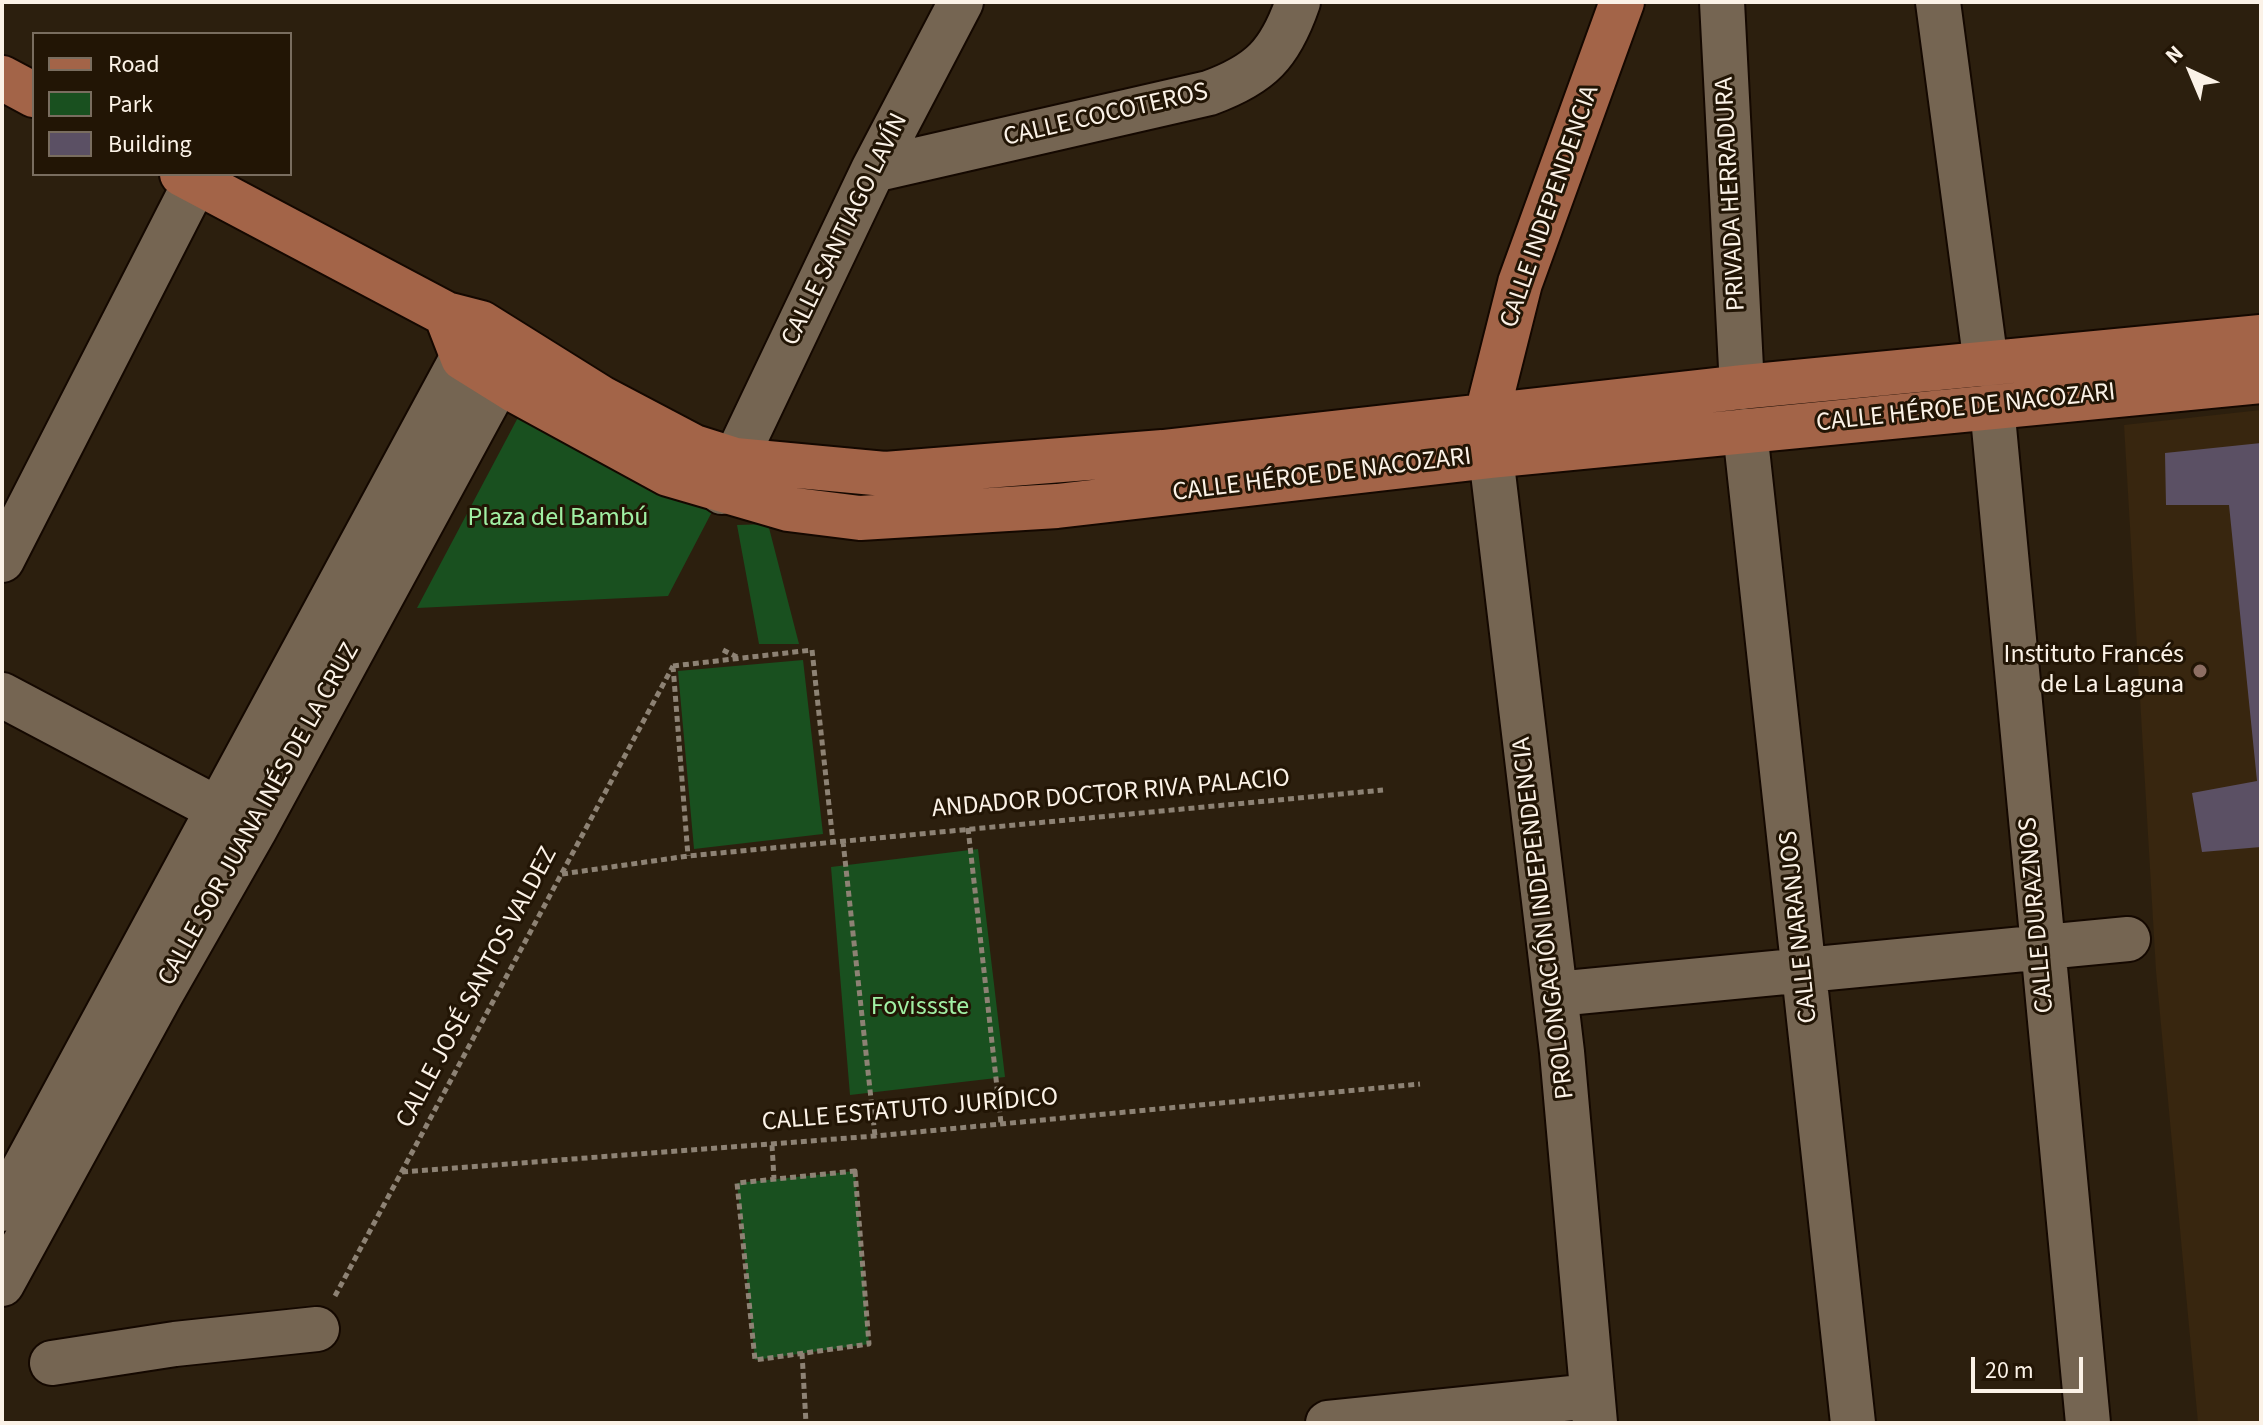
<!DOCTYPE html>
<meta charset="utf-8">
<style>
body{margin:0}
#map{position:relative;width:2263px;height:1425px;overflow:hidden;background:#2c1f0e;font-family:"Source Sans 3",sans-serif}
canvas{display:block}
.frame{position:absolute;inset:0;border:4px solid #fbf2e7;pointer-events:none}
.legend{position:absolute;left:32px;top:32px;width:260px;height:144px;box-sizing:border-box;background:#221505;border:2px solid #796d5f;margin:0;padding:10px 14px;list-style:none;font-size:24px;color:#fbf2e7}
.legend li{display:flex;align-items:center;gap:16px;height:40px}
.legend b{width:40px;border:2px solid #796d5f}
.north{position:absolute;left:2151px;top:32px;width:80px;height:80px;-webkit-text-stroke:6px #221505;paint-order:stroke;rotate:316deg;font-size:22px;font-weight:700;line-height:32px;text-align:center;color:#fbf2e7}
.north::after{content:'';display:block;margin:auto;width:28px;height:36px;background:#fbf2e7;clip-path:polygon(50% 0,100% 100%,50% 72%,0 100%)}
.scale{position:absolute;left:1971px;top:1357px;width:112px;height:36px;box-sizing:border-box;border:4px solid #fbf2e7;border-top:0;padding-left:10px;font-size:24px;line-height:28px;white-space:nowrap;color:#fbf2e7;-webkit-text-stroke:6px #221505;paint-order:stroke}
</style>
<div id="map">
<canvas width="2263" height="1425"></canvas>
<div class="frame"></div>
<ul class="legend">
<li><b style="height:10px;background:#a36448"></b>Road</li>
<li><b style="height:22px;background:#19501f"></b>Park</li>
<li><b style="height:22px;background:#5b5064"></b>Building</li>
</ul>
<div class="north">N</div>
<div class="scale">20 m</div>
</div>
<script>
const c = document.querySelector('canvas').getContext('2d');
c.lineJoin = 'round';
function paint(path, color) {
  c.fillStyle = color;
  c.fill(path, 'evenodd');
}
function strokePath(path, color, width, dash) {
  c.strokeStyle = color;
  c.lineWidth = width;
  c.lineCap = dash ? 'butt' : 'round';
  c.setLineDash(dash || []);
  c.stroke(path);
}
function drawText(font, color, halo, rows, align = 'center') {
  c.font = font + ' "Source Sans 3",sans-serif';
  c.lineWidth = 6;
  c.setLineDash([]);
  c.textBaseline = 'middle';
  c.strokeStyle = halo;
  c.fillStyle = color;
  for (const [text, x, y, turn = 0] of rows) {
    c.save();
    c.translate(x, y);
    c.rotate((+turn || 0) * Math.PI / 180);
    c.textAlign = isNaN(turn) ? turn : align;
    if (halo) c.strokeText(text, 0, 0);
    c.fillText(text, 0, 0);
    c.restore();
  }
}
const built = new Path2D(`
 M2261 410V1423H2198L2156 971 2124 425Z`);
const green = new Path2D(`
 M523 408 715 506 668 596 417 608Z
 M768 524 799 644H759L737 525Z
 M803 660 823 834 694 849 678 671Z
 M978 849 1005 1077 850 1095 831 867Z
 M855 1171 869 1344 755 1360 737 1183Z`);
const building = new Path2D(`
 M2261 443V847L2202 852 2192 793 2257 781 2229 505H2166L2165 453Z`);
const path = new Path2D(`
 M723 650 737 657
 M673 666 812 650 833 842
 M673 666 688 856
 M968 828 1001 1123
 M843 841 875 1136
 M562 874 688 856 1383 790
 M772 1145 774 1179
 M855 1171 869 1344 755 1360 737 1183Z
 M402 1172 875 1136 1420 1084
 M335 1296 673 666
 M802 1353 806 1423`);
const minor = new Path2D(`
 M1722 2 1742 387
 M1938 2 1986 364
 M873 170 1209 93C1261 74 1280 54 1298 2
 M1992 406 2088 1423
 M1745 431 1853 1423
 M1491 456 1562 1052 1595 1423
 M722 492 735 460 873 170 961 2
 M2 560 196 181
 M2 695 244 823
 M1556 994 2128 939
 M2 1209 480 325
 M2 1284 161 994 255 829 517 347
 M52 1363 175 1344 317 1329
 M1328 1423 1592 1396`);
const major = new Path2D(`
 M2 78 34 95
 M182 174 446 314 481 323 601 398 694 447 735 460 885 474 1163 452 1742 387 2261 337
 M446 314 463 358 516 391 668 474 788 509 860 518 1057 506 1491 456 2261 381
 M1490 442 1487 414 1520 283 1622 2`);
const markers = [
 [2200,671,8,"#8d6e63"]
];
const streetNames = [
 ["CALLE COCOTEROS",1106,116,-13],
 ["PRIVADA HERRADURA",1732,194,-93],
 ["CALLE INDEPENDENCIA",1551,207,-71],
 ["CALLE SANTIAGO LAVÍN",846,230,-64],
 ["CALLE HÉROE DE NACOZARI",1966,409,-6],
 ["CALLE HÉROE DE NACOZARI",1322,476,-7],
 ["ANDADOR DOCTOR RIVA PALACIO",1111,795,-5],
 ["CALLE SOR JUANA INÉS DE LA CRUZ",260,815,-61],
 ["CALLE DURAZNOS",2038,915,-95],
 ["PROLONGACIÓN INDEPENDENCIA",1545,918,-97],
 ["CALLE NARANJOS",1800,927,-96],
 ["CALLE JOSÉ SANTOS VALDEZ",478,988,-62],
 ["CALLE ESTATUTO JURÍDICO",910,1111,-5]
];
const parkNames = [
 ["Plaza del Bambú",558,519],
 ["Fovissste",920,1008]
];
const poiNames = [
 ["Instituto Francés",2184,656],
 ["de La Laguna",2184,686]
];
paint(built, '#38260f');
paint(green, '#19501f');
paint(building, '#5b5064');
strokePath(minor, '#140800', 48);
strokePath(major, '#140800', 48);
strokePath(path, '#8d8274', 5, [6, 4]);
strokePath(minor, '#756552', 44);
strokePath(major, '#a36448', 44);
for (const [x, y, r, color] of markers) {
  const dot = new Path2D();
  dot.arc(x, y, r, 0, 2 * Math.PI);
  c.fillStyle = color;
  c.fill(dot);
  strokePath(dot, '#221505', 3);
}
drawText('26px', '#fbf2e7', '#221505', streetNames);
drawText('26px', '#a1f0a4', '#221505', parkNames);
drawText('26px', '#fbf2e7', '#221505', poiNames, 'right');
</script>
